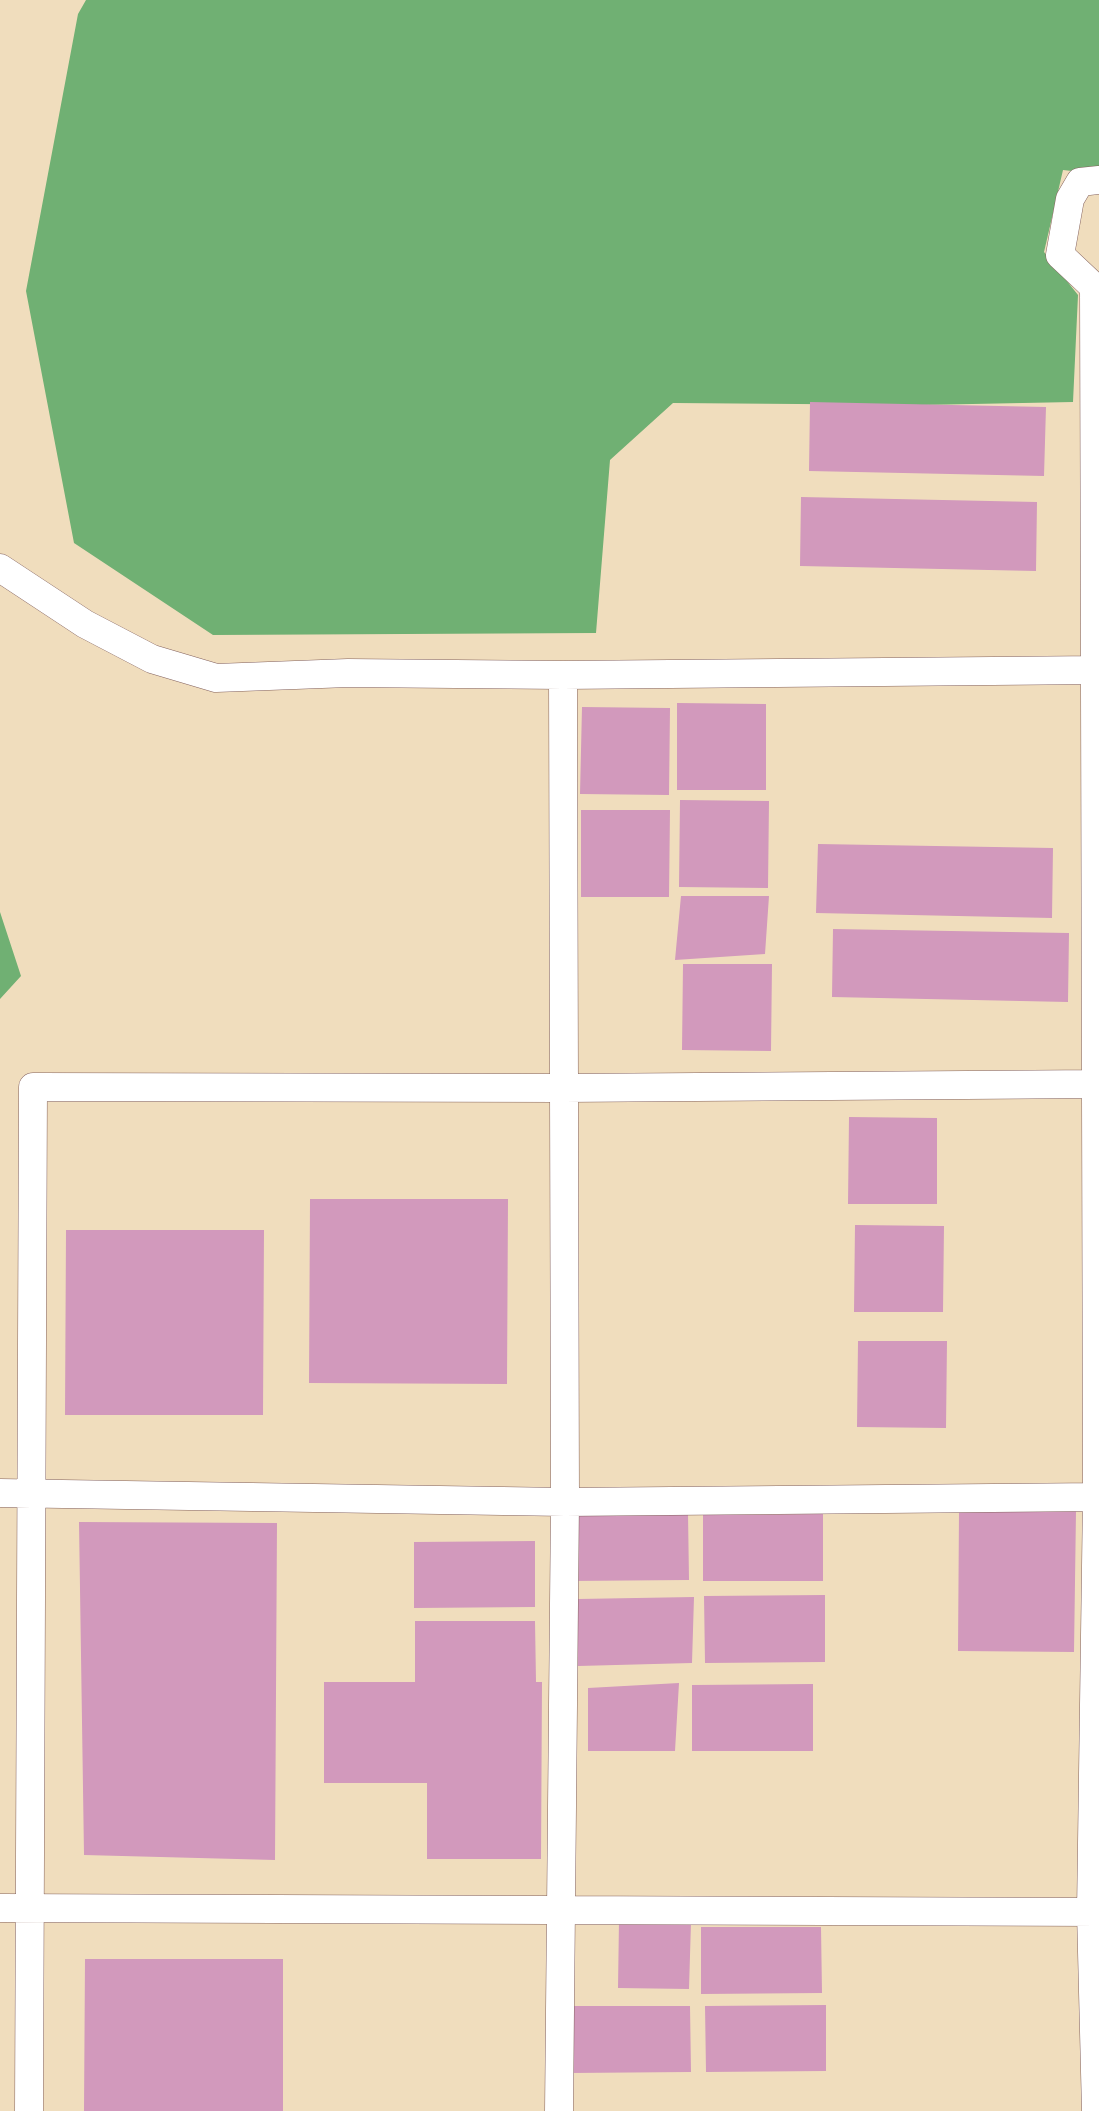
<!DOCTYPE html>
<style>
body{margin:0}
canvas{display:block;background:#f0ddbd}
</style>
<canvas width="1099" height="2111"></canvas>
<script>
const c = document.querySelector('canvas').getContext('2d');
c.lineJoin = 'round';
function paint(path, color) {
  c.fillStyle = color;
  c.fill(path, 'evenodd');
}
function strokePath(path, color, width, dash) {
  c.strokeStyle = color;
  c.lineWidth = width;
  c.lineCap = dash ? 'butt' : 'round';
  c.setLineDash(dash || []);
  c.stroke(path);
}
const forest = new Path2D(`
 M86 0H1099V174L1063 170 1044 252 1078 295 1073 402 922 405 673 403 610 460 596 633 213 635 74 543 26 291 78 14Z
 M0 912 21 976 0 999Z`);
const building = new Path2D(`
 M810 402 1046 407 1044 476 809 471Z
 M801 497 1037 502 1036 571 800 566Z
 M677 703 766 704V790H677Z
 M582 707 670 708 669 795 580 794Z
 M680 800 769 801 768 888 679 887Z
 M581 810H670L669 897H581Z
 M818 844 1053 848 1052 918 816 913Z
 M681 896H769L765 954 675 960Z
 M833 929 1069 933 1068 1002 832 997Z
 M683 964H772L771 1051 682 1050Z
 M849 1117 937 1118V1204H848Z
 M310 1199H508L507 1384 309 1383Z
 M855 1225 944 1226 943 1312H854Z
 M66 1230H264L263 1415H65Z
 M858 1341H947L946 1428 857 1427Z
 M959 1511H1076L1074 1652 958 1651Z
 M688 1513 689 1580 569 1581 568 1514Z
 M823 1514V1581H703V1515Z
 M79 1522 277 1523 275 1860 84 1855Z
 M535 1541V1607L414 1608V1542Z
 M825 1595V1662L705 1663 704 1596Z
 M694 1597 692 1663 578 1666V1599Z
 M415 1621H535L536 1682H542L541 1859H427V1783H324V1682H415Z
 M679 1683 675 1751H588V1688Z
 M813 1684V1751H692V1685Z
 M619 1920 691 1922 689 1989 618 1988Z
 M701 1927H821L822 1993 701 1994Z
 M85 1959H283V2111H84Z
 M826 2005V2071L706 2072 705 2006Z
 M570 2006H690L691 2072 570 2073Z`);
const street = new Path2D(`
 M0 568 85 624 152 659 216 678 348 673 563 675 1099 670
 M0 1493 565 1502 1099 1497
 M0 1908 1099 1912
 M29 2111 33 1087 564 1088 1099 1084
 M559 2111 565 1502 563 675
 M1096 2111 1091 1912 1097 1497 1094 287 1060 255 1070 199 1080 182 1099 180`);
paint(forest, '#70b073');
paint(building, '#d299bc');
strokePath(street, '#84625e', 29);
strokePath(street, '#fff', 28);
</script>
